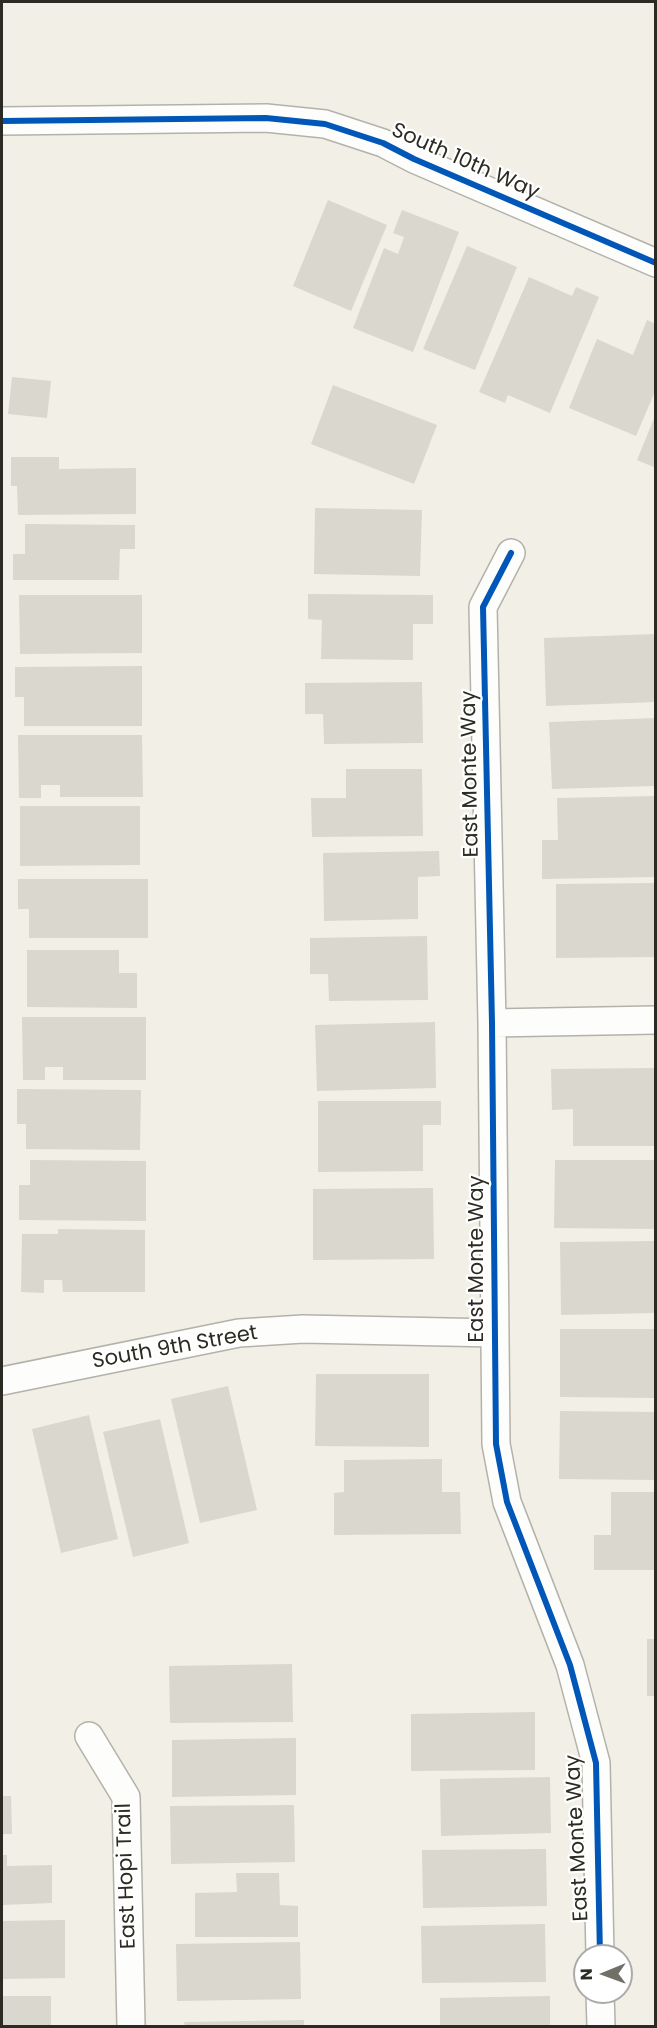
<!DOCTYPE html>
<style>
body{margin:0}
#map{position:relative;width:657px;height:2028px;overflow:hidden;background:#f2f0e6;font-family:Poppins,sans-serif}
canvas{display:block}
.frame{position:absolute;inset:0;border:3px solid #2c2b23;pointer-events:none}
.north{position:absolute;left:573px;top:1944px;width:60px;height:60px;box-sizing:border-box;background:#fff;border:2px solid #abaaa7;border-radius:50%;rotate:269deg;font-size:16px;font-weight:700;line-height:24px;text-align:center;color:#2c2b23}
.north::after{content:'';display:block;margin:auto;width:21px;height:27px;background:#717067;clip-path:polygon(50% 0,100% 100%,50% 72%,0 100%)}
</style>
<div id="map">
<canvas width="657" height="2028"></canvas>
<div class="frame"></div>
<div class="north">N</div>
</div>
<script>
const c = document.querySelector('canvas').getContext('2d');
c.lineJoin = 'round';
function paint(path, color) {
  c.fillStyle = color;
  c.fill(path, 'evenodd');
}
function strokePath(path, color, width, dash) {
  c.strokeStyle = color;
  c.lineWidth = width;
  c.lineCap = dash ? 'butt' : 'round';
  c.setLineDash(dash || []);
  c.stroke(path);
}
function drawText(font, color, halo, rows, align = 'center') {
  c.font = font + ' Poppins,sans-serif';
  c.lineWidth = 4.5;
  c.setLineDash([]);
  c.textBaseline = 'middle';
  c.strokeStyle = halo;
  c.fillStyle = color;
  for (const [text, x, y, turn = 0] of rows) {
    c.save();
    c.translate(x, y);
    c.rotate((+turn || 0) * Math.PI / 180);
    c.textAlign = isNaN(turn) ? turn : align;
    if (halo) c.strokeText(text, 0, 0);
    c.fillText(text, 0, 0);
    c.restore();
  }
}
const building = new Path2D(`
 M328 200 387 225 351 311 293 286Z
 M402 210 459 232 413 352 353 328 384 248 398 254 404 237 393 233Z
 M467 246 517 267 475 370 423 349Z
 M529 277 572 296 576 287 599 297 550 413 508 395 505 403 479 392Z
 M647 320 656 324V389L636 436 569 408 597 339 633 355Z
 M12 377 51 381 47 418 8 414Z
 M333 385 437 425 414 484 311 444Z
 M655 416H656V468L637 460Z
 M11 457H59V469L136 468V514L18 515 17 486H11Z
 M315 508 422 510 420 576 314 574Z
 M25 524 135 525V549H120L119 580H13V554H25Z
 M308 594 433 595V624H413V660L321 659 322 620 308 619Z
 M19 595H142V653L20 654Z
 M656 634V702L546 706 544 638Z
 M142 666V726H24V697H15V667Z
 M422 682 423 743 324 744 323 714H305V683Z
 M656 718V786L552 789 549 722Z
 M18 735H142L143 797H60V785H41V798H19Z
 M346 769H422L423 836 312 837 311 798H346Z
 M656 796V877L542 879V840H558L557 798Z
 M20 806H140V865L20 866Z
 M439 851 440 876 418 877V919L324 921 323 853Z
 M18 879H148V938H29V909H18Z
 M656 883V957L556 958V884Z
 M427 936 428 1000 329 1001 328 974H310V938Z
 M27 950H119V973H137V1008L27 1007Z
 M22 1017H146V1080H63V1067H45V1080H23Z
 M435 1022 436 1088 317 1091 315 1025Z
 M656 1068V1146H573V1109L552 1110 551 1069Z
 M17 1089 141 1090 140 1150 26 1149V1124H17Z
 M318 1101H441V1125H423V1171L318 1172Z
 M30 1160 146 1161V1221L19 1220V1185H30Z
 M555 1160H656V1229L554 1228Z
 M433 1188 434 1259 313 1260V1189Z
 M58 1229 145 1230V1292H63L62 1280H44V1293L21 1292 22 1234H58Z
 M656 1241V1313L561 1315 560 1242Z
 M560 1329H656V1398L560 1397Z
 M316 1374H429V1447L315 1446Z
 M228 1386 257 1510 200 1523 171 1399Z
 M560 1411 656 1412V1480L559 1479Z
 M89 1415 118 1539 61 1553 32 1429Z
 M160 1419 189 1543 133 1557 103 1432Z
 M442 1459V1492H460L461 1534 334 1535V1493L344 1492V1460Z
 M611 1492H656V1570H594V1535H611Z
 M647 1639H656V1696H647Z
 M292 1664 293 1722 170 1723 169 1666Z
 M535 1712V1770L411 1771V1714Z
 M296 1738V1795L172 1797V1740Z
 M550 1777 551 1833 441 1836 440 1779Z
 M2 1796H11L12 1834H2Z
 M294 1805 295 1862 171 1864 170 1806Z
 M546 1849 547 1906 423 1908 422 1850Z
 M2 1855H7V1866L52 1865V1903L2 1905Z
 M236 1873H279L280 1905 298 1906V1937H195V1893L237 1892Z
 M65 1920V1978L2 1979V1921Z
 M545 1924 546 1982 422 1983 421 1926Z
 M300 1942 301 1999 177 2001 176 1944Z
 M2 1996H51V2026H2Z
 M550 1996V2026H440V1998Z
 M304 2020V2026H185L184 2022Z`);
const minor = new Path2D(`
 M2 121 266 118 325 124 383 143 414 159 656 263
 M511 553 483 607 492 1023 496 1444 507 1502 570 1665 596 1763 600 1956
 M492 1023 656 1020
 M2 1381 239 1333 303 1329 495 1333
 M89 1736 126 1797 131 2026
 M600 1992 601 2026`);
const cycleway = new Path2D(`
 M2 121 266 118 325 124 383 143 414 159 656 263
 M511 553 483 607 492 1023 496 1444 507 1502 570 1665 596 1763 600 1956`);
const streetNames = [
 ["South 10th Way",465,162,24],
 ["East Monte Way",471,774,-91],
 ["East Monte Way",478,1259,-90],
 ["South 9th Street",175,1348,-10],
 ["East Monte Way",578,1838,-93],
 ["East Hopi Trail",127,1876,-92]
];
paint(building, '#d9d7ce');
strokePath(minor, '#b3b2aa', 30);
strokePath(minor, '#fdfdfb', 27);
strokePath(cycleway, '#0057b8', 6);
drawText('21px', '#2c2b23', '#fff', streetNames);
</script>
